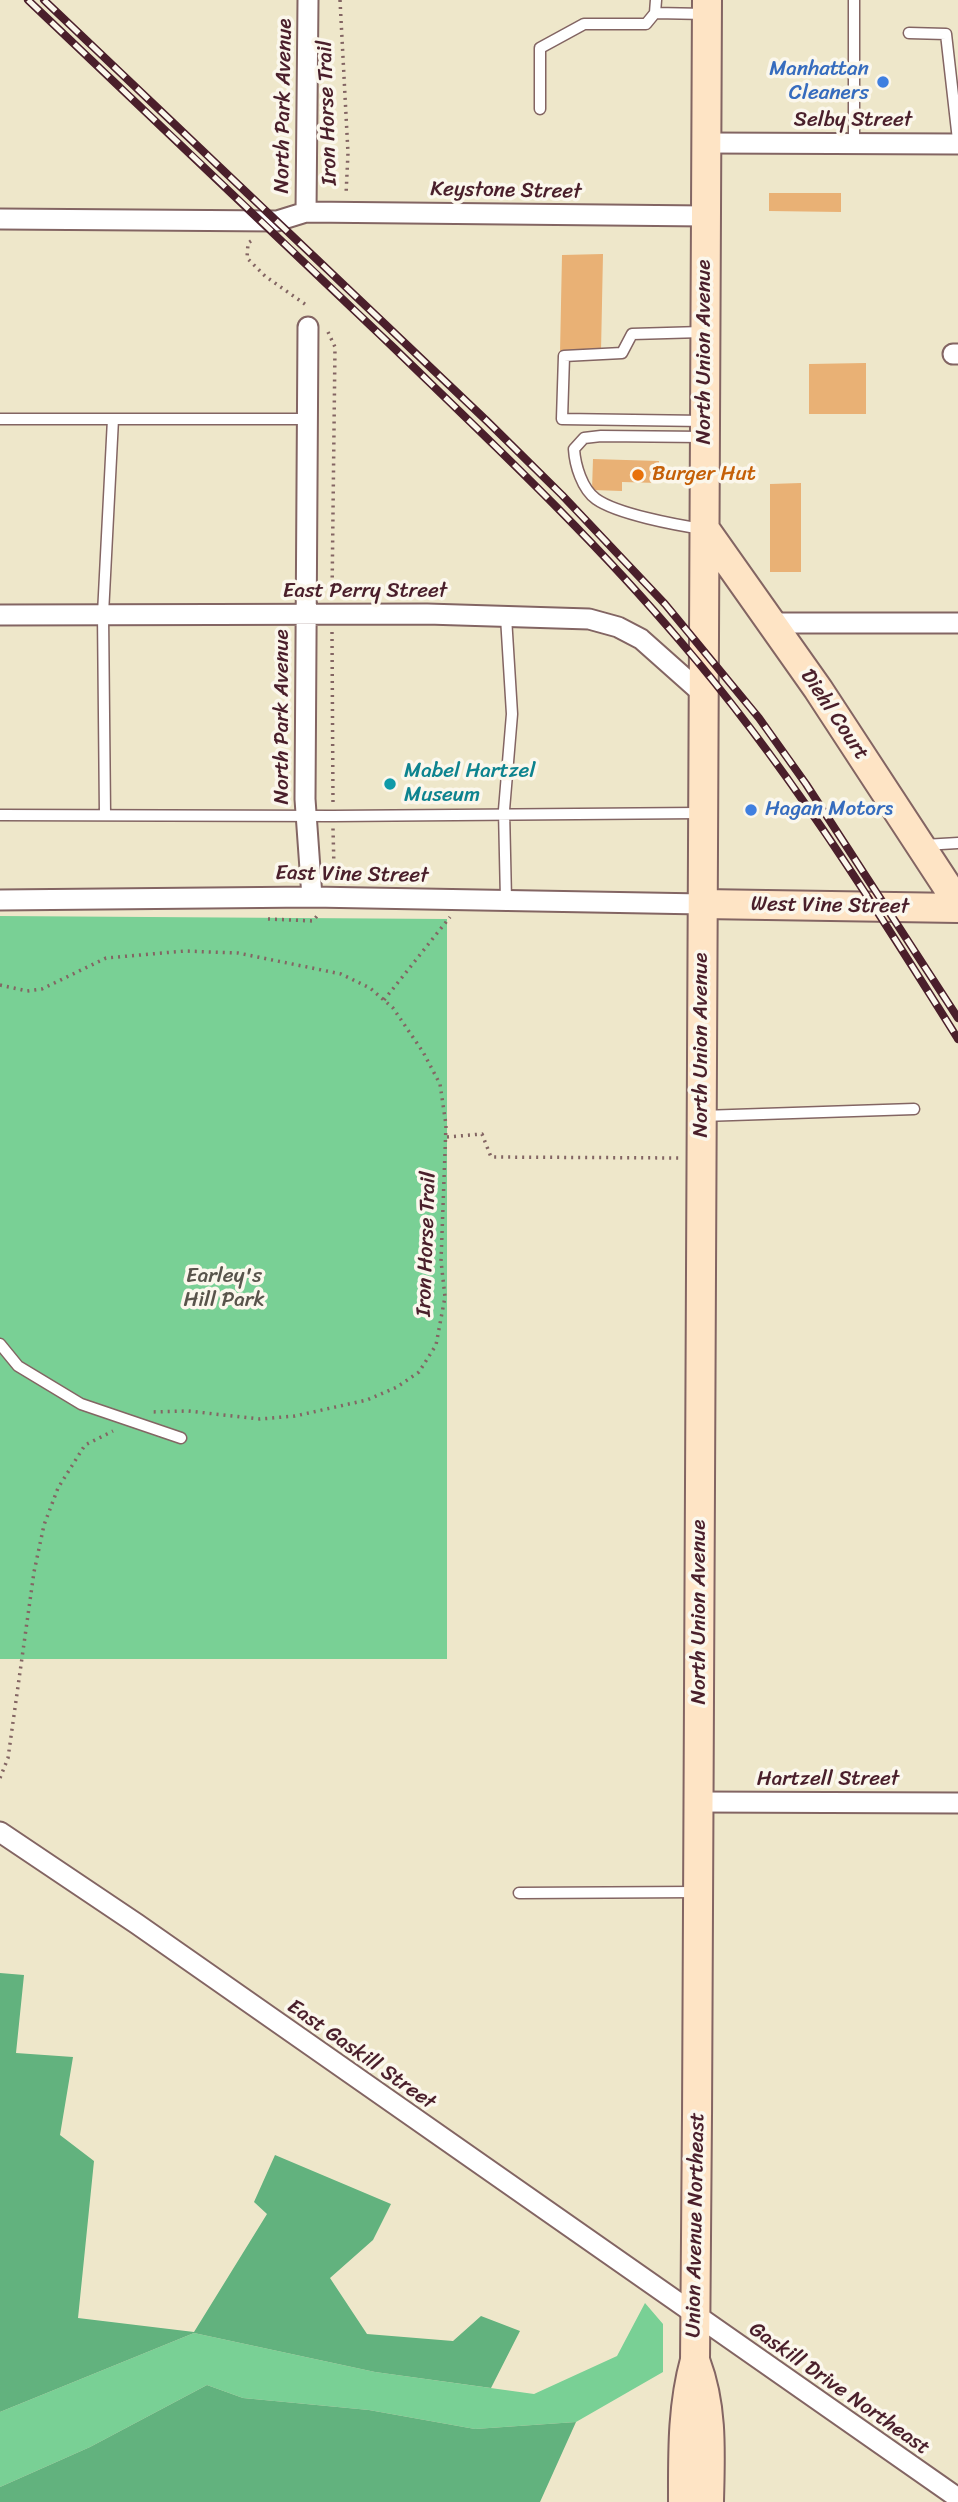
<!DOCTYPE html>
<style>
body{margin:0}
canvas{display:block;background:#eee7ca}
</style>
<canvas width="958" height="2502"></canvas>
<script>
const c = document.querySelector('canvas').getContext('2d');
c.lineJoin = 'round';
function paint(path, color) {
  c.fillStyle = color;
  c.fill(path, 'evenodd');
}
function strokePath(path, color, width, dash) {
  c.strokeStyle = color;
  c.lineWidth = width;
  c.lineCap = dash ? 'butt' : 'round';
  c.setLineDash(dash || []);
  c.stroke(path);
}
function drawText(font, color, halo, rows, align = 'center') {
  c.font = font + ' Sriracha,sans-serif';
  c.lineWidth = 7;
  c.setLineDash([]);
  c.textBaseline = 'middle';
  c.strokeStyle = halo;
  c.fillStyle = color;
  for (const [text, x, y, turn = 0] of rows) {
    c.save();
    c.translate(x, y);
    c.rotate((+turn || 0) * Math.PI / 180);
    c.textAlign = isNaN(turn) ? turn : align;
    if (halo) c.strokeText(text, 0, 0);
    c.fillText(text, 0, 0);
    c.restore();
  }
}
const green = new Path2D(`
 M0 916 447 919V1659H0Z
 M645 2303 663 2324V2372L576 2422 475 2429 369 2410 243 2398 207 2385 90 2447 0 2487V2412L194 2333 375 2372 534 2394 617 2356Z`);
const forest = new Path2D(`
 M0 1973 24 1975 16 2053 73 2057 60 2135 94 2161 78 2318 194 2332 267 2214 254 2202 275 2155 391 2204 373 2240 330 2278 367 2334 453 2341 481 2316 520 2331 491 2388 375 2372 194 2333 0 2412Z
 M207 2385 243 2398 369 2410 475 2429 576 2422 540 2502H0V2487L90 2447Z`);
const building = new Path2D(`
 M769 193H841V212L769 211Z
 M603 254 601 352 560 353 562 255Z
 M866 363V414H809V364Z
 M593 459 659 461 658 483 622 482V491L592 490Z
 M801 483V572H770V484Z`);
const path = new Path2D(`
 M340 0 348 153 346 195
 M251 241 248 243 247 258 265 276 309 307
 M328 332 335 347 332 596
 M332 632 333 803
 M331 879 334 869 333 828
 M268 919 313 921 317 916
 M0 985 27 991 42 989 106 958 185 951 238 953 312 968 341 974 370 988 393 1008 423 1052 440 1084 446 1125 441 1261 445 1297 436 1345 419 1372 397 1387 367 1400 295 1416 260 1419 188 1411 150 1412
 M384 1000 450 917
 M447 1137 482 1134 491 1157 679 1158
 M0 1778 8 1758 34 1572 44 1525 58 1488 85 1445 113 1431`);
const lane = new Path2D(`
 M656 0 655 13 706 14
 M854 0V143
 M909 33 946 34 958 140
 M540 109V48L584 24H646L655 13
 M702 332 632 334 622 353 564 356 562 419 704 421
 M0 419H307
 M703 529C676 525 617 514 596 499 582 489 575 465 574 449L584 438 601 436 704 437
 M506 617 512 714 504 810 506 900
 M0 815 333 816 699 813
 M105 815 103 614 113 419
 M924 845 958 843
 M702 1116 914 1109
 M0 1344 18 1366 81 1404 181 1438
 M519 1893 697 1892`);
const street = new Path2D(`
 M707 143 958 144
 M306 212 308 0
 M0 219 277 221 306 212 706 216
 M308 327 305 799 312 897
 M953 354H958
 M0 615 427 614 589 619 618 627 641 639 704 695
 M771 623H958
 M0 900 312 897 703 904
 M699 1802 958 1803
 M0 1832 137 1924 958 2498`);
const secondary = new Path2D(`
 M705 529 818 689 958 903
 M703 904 958 908
 M696 2363C713 2408 710 2455 709 2502
 M683 2502C683 2454 682 2407 695 2360L697 2115 707 0`);
const rail = new Path2D(`
 M28 0C150 116 273 232 395 349 493 444 592 537 680 641 786 764 872 902 958 1039
 M44 0 488 422 562 495 665 604 759 718 806 784 958 1018`);
const markers = [
 [883,82,7,"#3f7fe0"],
 [638,475,7,"#e8710a"],
 [390,784,7,"#0f9aa8"],
 [751,810,7,"#3f7fe0"]
];
const shopNames = [
 ["Manhattan",869,70],
 ["Cleaners",869,94],
 ["Hagan Motors",765,810,"left"]
];
const streetNames = [
 ["North Park Avenue",284,106,-89],
 ["Iron Horse Trail",328,113,-92],
 ["Selby Street",853,121],
 ["Keystone Street",506,191,1],
 ["North Union Avenue",705,352,-90],
 ["East Perry Street",365,592],
 ["Diehl Court",834,715,56],
 ["North Park Avenue",283,717,-90],
 ["East Vine Street",352,875,1],
 ["West Vine Street",830,906,1],
 ["North Union Avenue",702,1045,-90],
 ["Iron Horse Trail",427,1244,-88],
 ["North Union Avenue",700,1612,-90],
 ["Hartzell Street",828,1780],
 ["East Gaskill Street",361,2055,35],
 ["Union Avenue Northeast",696,2225,-89],
 ["Gaskill Drive Northeast",839,2389,35]
];
const foodNames = [
 ["Burger Hut",652,475]
];
const cultureNames = [
 ["Mabel Hartzel",404,772],
 ["Museum",404,796]
];
const parkNames = [
 ["Earley's",224,1277],
 ["Hill Park",224,1301]
];
paint(green, '#79d095');
paint(forest, '#62b27e');
paint(building, '#e9b175');
strokePath(lane, '#836563', 13);
strokePath(street, '#836563', 23);
strokePath(secondary, '#836563', 32);
strokePath(path, '#836563', 3.5, [2, 5]);
strokePath(lane, '#fff', 10);
strokePath(street, '#fff', 19);
strokePath(secondary, '#fee4c5', 28);
strokePath(rail, '#4a1f2b', 8);
strokePath(rail, '#fbf7ec', 5, [16]);
for (const [x, y, r, color] of markers) {
  const dot = new Path2D();
  dot.arc(x, y, r, 0, 2 * Math.PI);
  c.fillStyle = color;
  c.fill(dot);
  strokePath(dot, '#fbf7ec', 2.5);
}
drawText('21px', '#366cbe', '#fbf7ec', shopNames, 'right');
drawText('21px', '#4a1f2b', '#fbf7ec', streetNames);
drawText('21px', '#c56008', '#fbf7ec', foodNames, 'left');
drawText('21px', '#0d838f', '#fbf7ec', cultureNames, 'left');
drawText('21px', '#58544b', '#fbf7ec', parkNames);
</script>
